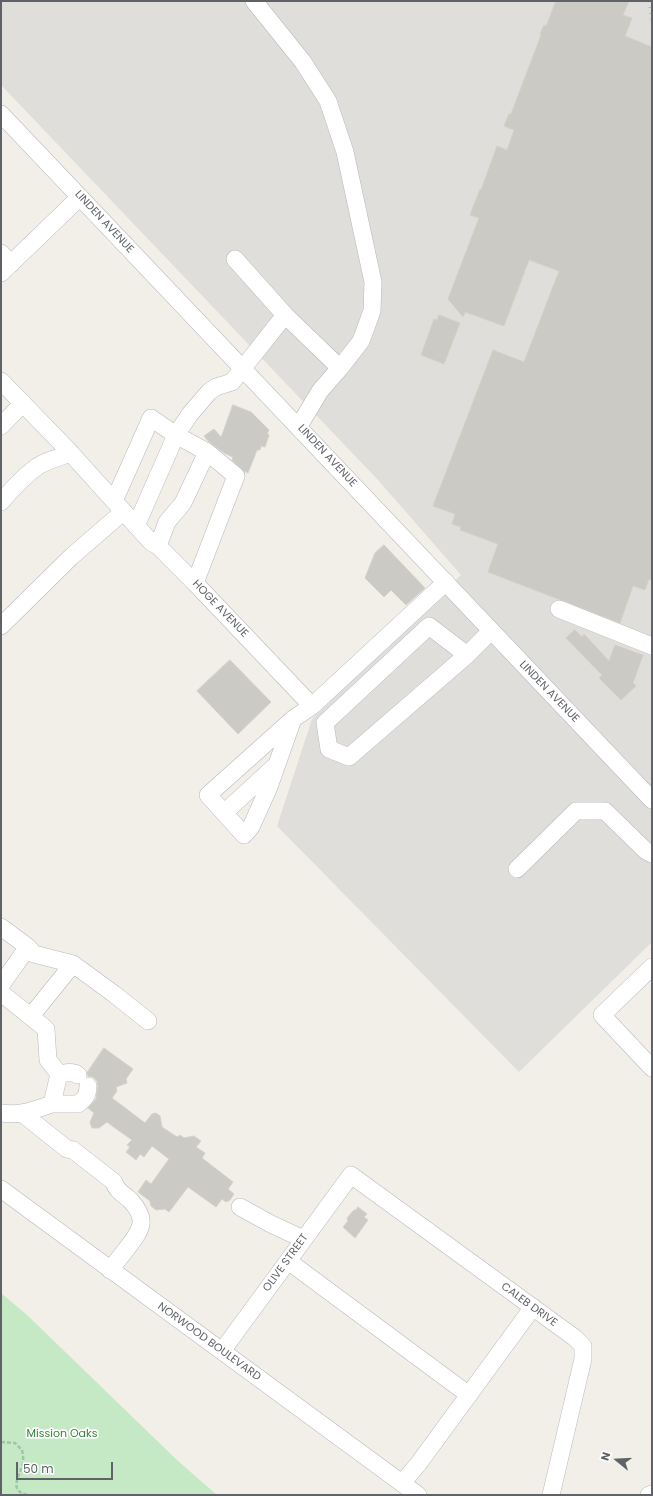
<!DOCTYPE html>
<style>
body{margin:0}
#map{position:relative;width:653px;height:1496px;overflow:hidden;background:#f1efe8;font-family:Poppins,sans-serif}
canvas{display:block}
.frame{position:absolute;inset:0;border:2px solid #5f6368;pointer-events:none}
.north{position:absolute;left:597px;top:1440px;width:40px;height:40px;-webkit-text-stroke:3px #fff;paint-order:stroke;rotate:288deg;font-size:11px;font-weight:700;line-height:16px;text-align:center;color:#5f6368}
.north::after{content:'';display:block;margin:auto;width:14px;height:18px;background:#5f6368;clip-path:polygon(50% 0,100% 100%,50% 72%,0 100%)}
.scale{position:absolute;left:16px;top:1462px;width:97px;height:18px;box-sizing:border-box;border:2px solid #5f6368;border-top:0;padding-left:5px;font-size:12px;line-height:14px;white-space:nowrap;color:#5f6368;-webkit-text-stroke:3px #fff;paint-order:stroke}
</style>
<div id="map">
<canvas width="653" height="1496"></canvas>
<div class="frame"></div>
<div class="north">N</div>
<div class="scale">50 m</div>
</div>
<script>
const c = document.querySelector('canvas').getContext('2d');
c.lineJoin = 'round';
function paint(path, color) {
  c.fillStyle = color;
  c.fill(path, 'evenodd');
}
function strokePath(path, color, width, dash) {
  c.strokeStyle = color;
  c.lineWidth = width;
  c.lineCap = dash ? 'butt' : 'round';
  c.setLineDash(dash || []);
  c.stroke(path);
}
function drawText(font, color, halo, rows, align = 'center') {
  c.font = font + ' Poppins,sans-serif';
  c.lineWidth = 3.5;
  c.setLineDash([]);
  c.textBaseline = 'middle';
  c.strokeStyle = halo;
  c.fillStyle = color;
  for (const [text, x, y, turn = 0] of rows) {
    c.save();
    c.translate(x, y);
    c.rotate((+turn || 0) * Math.PI / 180);
    c.textAlign = isNaN(turn) ? turn : align;
    if (halo) c.strokeText(text, 0, 0);
    c.fillText(text, 0, 0);
    c.restore();
  }
}
const industrial = new Path2D(`
 M1 1H652V942L519 1072 277 826 312 719 461 575 378 480 1 85Z`);
const green = new Path2D(`
 M1 1293 27 1315 178 1461 217 1495H1Z`);
const building = new Path2D(`
 M556 1H629L623 15 632 18 625 36 652 47V580L649 579 645 590 633 586 620 623 488 572 498 544 460 530 461 527 452 524 455 514 433 506 493 350 524 362 559 271 529 260 504 326 465 312 463 317 448 299 479 218 470 215 480 189 481 190 497 146 507 150 514 130 504 126 509 114H511L541 35 540 34 544 25 546 26Z
 M439 315 460 323 444 364 421 355 434 319 437 320Z
 M233 405 251 412 269 430 267 434 269 435 265 447 261 446 260 450H257L248 473 244 471 232 460 233 457 224 453 208 441 204 436 214 429 221 437Z
 M384 545 425 588 406 605 391 590 384 597 365 578 375 553Z
 M575 630 582 637 584 634 609 661 615 645 643 655 633 683 636 686 621 700 599 678 602 675 566 638Z
 M230 660 271 702 238 734 197 691Z
 M104 1048 133 1069 126 1079 127 1083 116 1087 117 1091 112 1098 145 1123 152 1114 156 1113 160 1116 162 1127 177 1137 180 1135 184 1138 194 1136 201 1141 196 1147 205 1153 202 1158 233 1182 228 1189 234 1194 230 1200 226 1202 222 1199 216 1207 188 1187 169 1212 165 1209 156 1210 151 1206 150 1201 138 1192 146 1180 151 1184 169 1159 152 1146 144 1157 140 1154 136 1160 126 1152 130 1147 127 1145 132 1140 115 1128 107 1122 99 1128H92L90 1122 94 1113 88 1108 96 1099 98 1086 97 1081 93 1077 88 1076 87 1073Z
 M358 1207 367 1214 364 1217 368 1220 355 1238 343 1227 348 1221 347 1218 354 1210H356Z`);
const path = new Path2D(`
 M1 1442 15 1443 22 1450C23 1455 24 1461 22 1466 18 1479 9 1491 28 1495`);
const minor = new Path2D(`
 M254 1 303 62 328 101 345 152 373 282 372 311 361 341 340 368 320 391 299 426
 M1 114 652 800
 M1 253 11 264
 M235 259 285 315 340 368
 M1 273 80 197
 M1 381 67 449 151 542 158 546 195 583 312 706 446 582
 M1 426 23 403
 M114 501 151 418 176 435 207 452 236 476 195 583
 M1 502C12 489 24 476 38 466 48 460 60 457 71 453
 M136 526 176 435 190 414 209 392 216 387 232 382 285 315
 M158 546 167 522 183 503 207 452
 M559 609 652 646
 M1 626 72 556 123 512
 M467 655 429 626 325 723 329 749 349 757 467 655 491 631
 M293 719 269 787 251 827 244 835 208 795 293 719 312 706
 M224 813 274 767
 M517 869 576 811H605L646 851 652 854
 M1 927 28 947 34 954 73 964 114 994 148 1021
 M652 967 602 1015 652 1068
 M1 985 28 947
 M1 993 46 1029 48 1060 59 1074 52 1104C33 1110 21 1116 1 1113
 M31 1016 73 964
 M59 1074C65 1073 73 1071 78 1075
 M52 1104H78C85 1099 88 1095 88 1086
 M23 1114 67 1149 73 1150 114 1182C116 1191 124 1194 130 1200 148 1219 142 1229 128 1247 122 1255 116 1262 110 1270
 M1 1189 418 1495
 M240 1207 271 1224 303 1239
 M288 1261 469 1395
 M222 1351 351 1175 575 1338 583 1346V1359L551 1495
 M402 1483 419 1463 533 1307
 M649 1495 652 1494`);
const rail = new Path2D(`
 M649 1 652 22`);
const streetNames = [
 ["LINDEN AVENUE",104,222,47],
 ["LINDEN AVENUE",327,456,47],
 ["HOGE AVENUE",220,609,46],
 ["LINDEN AVENUE",549,692,46],
 ["OLIVE STREET",286,1263,-54],
 ["CALEB DRIVE",529,1305,36],
 ["NORWOOD BOULEVARD",209,1342,36]
];
const parkNames = [
 ["Mission Oaks",62,1434]
];
paint(industrial, '#e0deda');
paint(green, '#c5e8c5');
paint(building, '#cccac5');
strokePath(building, '#d6d1c6', 1);
strokePath(minor, '#b5b8bc', 18);
strokePath(path, '#9cc7a9', 2.5, [4, 2]);
strokePath(minor, '#fff', 17);
strokePath(rail, '#b6b7b8', 3, [1, 5]);
drawText('11px', '#5f6368', '#fff', streetNames);
drawText('11px', '#348238', '#fff', parkNames);
</script>
